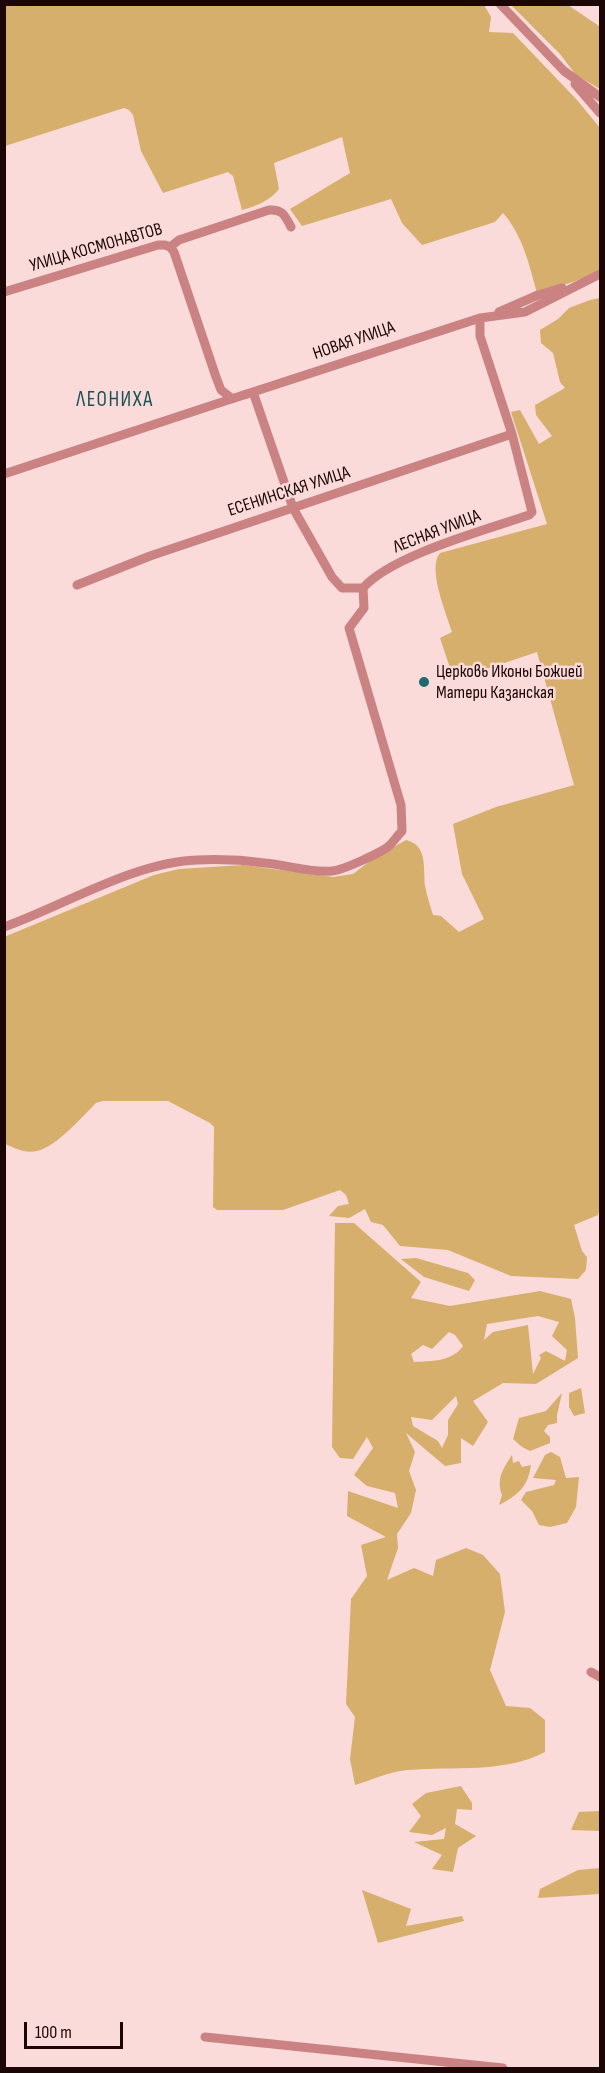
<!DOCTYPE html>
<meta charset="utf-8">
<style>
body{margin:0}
#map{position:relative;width:605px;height:2073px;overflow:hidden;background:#fadbda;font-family:"Sofia Sans Condensed",sans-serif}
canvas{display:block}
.frame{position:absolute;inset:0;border:6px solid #1c0505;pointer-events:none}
.scale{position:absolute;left:24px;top:2022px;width:99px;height:27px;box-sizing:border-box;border:3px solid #1c0505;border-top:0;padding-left:8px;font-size:18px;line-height:21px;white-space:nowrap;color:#1c0505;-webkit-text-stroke:4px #fadbda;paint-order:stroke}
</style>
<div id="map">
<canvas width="605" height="2073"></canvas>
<div class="frame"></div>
<div class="scale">100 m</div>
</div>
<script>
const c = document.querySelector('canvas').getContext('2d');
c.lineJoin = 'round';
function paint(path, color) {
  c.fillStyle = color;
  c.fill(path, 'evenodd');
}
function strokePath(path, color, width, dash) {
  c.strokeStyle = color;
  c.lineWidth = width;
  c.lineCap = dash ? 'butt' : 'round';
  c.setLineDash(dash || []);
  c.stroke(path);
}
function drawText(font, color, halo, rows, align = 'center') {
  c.font = font + ' "Sofia Sans Condensed",sans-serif';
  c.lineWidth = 5;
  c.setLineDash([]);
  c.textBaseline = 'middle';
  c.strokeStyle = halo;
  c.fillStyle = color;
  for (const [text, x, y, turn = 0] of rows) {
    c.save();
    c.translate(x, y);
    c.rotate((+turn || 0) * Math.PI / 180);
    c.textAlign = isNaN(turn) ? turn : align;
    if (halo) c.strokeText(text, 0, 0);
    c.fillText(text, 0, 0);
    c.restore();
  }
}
const green = new Path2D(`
 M5 5H484L491 17 489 32 513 33 577 100 600 128V271L573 282 537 293C529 264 523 236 503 213L495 222 422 245 402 223 391 199 302 226 290 209 350 173 342 137 274 163 279 189C270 201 256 206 242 210L233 176 228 172 163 193 141 151 133 115 129 110 124 108 5 146Z
 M511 5H568L599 26 600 89 576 75 560 54Z
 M600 298V1207L598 1215 574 1225 582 1251 587 1257 586 1270 578 1279 511 1276 448 1250 400 1246 383 1225 371 1222 365 1209 349 1218 329 1216 338 1206 349 1204 346 1195 340 1190 283 1210H217L213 1207 214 1127 210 1123 168 1101H103L96 1103C82 1117 56 1147 37 1151 25 1154 15 1148 5 1144L4 937 154 875 179 869 243 865 333 877 353 874 374 858 406 840C428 845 423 868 425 886 427 896 430 905 433 915L441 916 459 932 484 919 462 874 453 824 496 807 574 785 537 652 454 680 440 638 452 632C446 613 427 568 440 553L547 524 511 412 520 410 539 444 552 436 536 415 535 405 565 388 560 382 553 353 541 343 540 330 558 319 569 308 590 300Z
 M335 1223H354L421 1282 411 1298 450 1306 540 1291 571 1299 575 1318 578 1358 536 1384 503 1383 473 1401 488 1422 473 1446 461 1438V1463L445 1466 406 1433 415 1452 409 1471 416 1490 411 1513 397 1534 398 1548 387 1580 414 1568 433 1576 436 1560 466 1548 483 1555 500 1574 505 1612 490 1670 506 1706 530 1708 545 1720V1752C503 1774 453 1766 408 1770 391 1771 372 1780 355 1785L350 1759 355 1717 346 1704 351 1599 367 1576 361 1545 386 1537 347 1516 348 1491 398 1508 395 1493 367 1486 354 1475 373 1448 367 1437 353 1459 340 1458 332 1447ZM538 1316 559 1322 552 1336 567 1350 565 1361 546 1351 539 1355 541 1358 533 1374 528 1325 493 1332 484 1340 487 1324ZM449 1332 455 1335 463 1346C452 1362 431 1361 414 1362L411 1354 423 1345 432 1349ZM456 1396 458 1404 448 1420V1435L442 1448 438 1441 413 1426 411 1417 432 1420Z
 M416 1258 468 1273 475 1280 469 1291 424 1277 401 1259Z
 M581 1388 585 1413 574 1416 569 1407V1393Z
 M562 1393 557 1415V1423L548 1425 544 1431 550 1437V1443L530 1451 522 1447 513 1439 519 1418 546 1411Z
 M551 1452 560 1457 566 1478 579 1477 576 1507 567 1523 550 1527 539 1525 532 1511 521 1500 526 1492 554 1485 556 1480 533 1478 545 1455Z
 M512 1455 513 1463 519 1461 522 1467 531 1465C528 1487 518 1495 499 1505L502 1495C496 1479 503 1469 512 1455Z
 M461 1786 472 1803V1810L457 1809 455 1824 476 1836 458 1848 453 1872 432 1869 442 1855 414 1842 444 1839 446 1828 432 1835 409 1832 421 1816 412 1804 426 1793Z
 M600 1811V1831L571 1830 579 1812Z
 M600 1868V1894L538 1898 540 1889 578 1870Z
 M362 1890 411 1909 406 1926 462 1916 464 1921 378 1943Z`);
const minor = new Path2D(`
 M500 4 564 71 600 97
 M575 84 600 113
 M170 247 174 252 216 377 221 390 230 397
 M170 247 179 240 269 210C283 209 285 216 291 227
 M4 292 158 245H165L170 247
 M499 312 538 295 562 288
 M253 392 293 508 332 577 342 588H363
 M4 474 219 403C231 399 241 396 253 392L480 318 525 312 600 274
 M77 585 150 556 512 434
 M363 588C392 555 486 530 529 515L532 512 512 434 480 336V318
 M4 927C63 906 134 862 197 860 219 859 243 860 265 863 287 865 310 873 332 871 343 870 383 852 390 845 394 841 398 835 402 831L401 805 349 628 364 608 363 588
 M591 1672 600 1677
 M205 2037 503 2068`);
const markers = [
 [424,682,6,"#1e6a6e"]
];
const streetNames = [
 ["УЛИЦА КОСМОНАВТОВ",96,248,-16],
 ["НОВАЯ УЛИЦА",354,341,-19],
 ["ЕСЕНИНСКАЯ УЛИЦА",289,492,-18],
 ["ЛЕСНАЯ УЛИЦА",437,532,-21]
];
const poiNames = [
 ["Церковь Иконы Божией",436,672],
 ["Матери Казанская",436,693]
];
const quarterNames = [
 ["ЛЕОНИХА",115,401]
];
paint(green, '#d5af6b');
strokePath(minor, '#ca8382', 9);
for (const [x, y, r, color] of markers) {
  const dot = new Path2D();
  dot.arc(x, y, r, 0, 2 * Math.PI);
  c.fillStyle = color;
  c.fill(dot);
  strokePath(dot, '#fadbda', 2);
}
drawText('18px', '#1c0505', '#fadbda', streetNames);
drawText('18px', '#1c0505', '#fadbda', poiNames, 'left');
c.letterSpacing = '1.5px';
drawText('21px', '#165256', '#fadbda', quarterNames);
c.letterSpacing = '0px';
</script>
